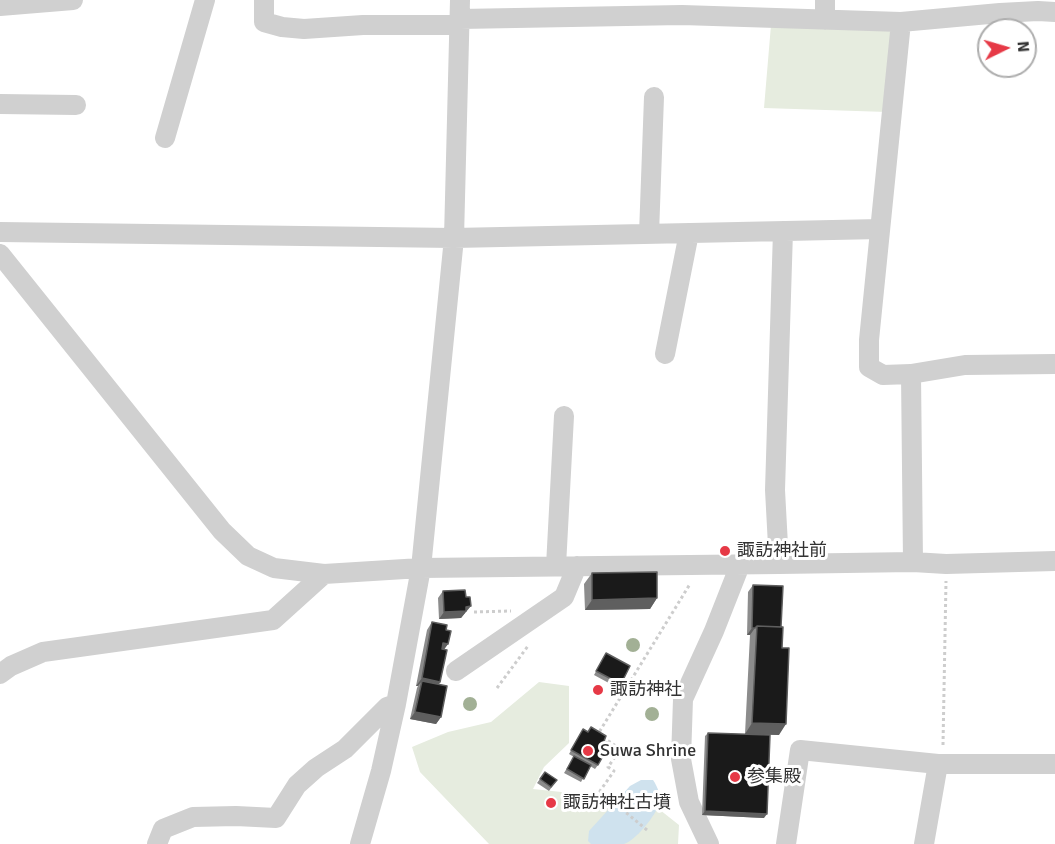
<!DOCTYPE html>
<meta charset="utf-8">
<style>
body{margin:0}
#map{position:relative;width:1055px;height:844px;overflow:hidden;background:#fff;font-family:Signika,sans-serif}
canvas{display:block}
.north{position:absolute;left:977px;top:18px;width:60px;height:60px;box-sizing:border-box;background:#fff;border:2px solid #adadad;border-radius:50%;rotate:85deg;font-size:16px;font-weight:700;line-height:24px;text-align:center;color:#333}
.north::after{content:'';display:block;margin:auto;width:21px;height:27px;background:#e63946;clip-path:polygon(50% 0,100% 100%,50% 72%,0 100%)}
</style>
<div id="map">
<canvas width="1055" height="844"></canvas>
<div class="north">N</div>
</div>
<script>
const c = document.querySelector('canvas').getContext('2d');
c.lineJoin = 'round';
function paint(path, color) {
  c.fillStyle = color;
  c.fill(path, 'evenodd');
}
function strokePath(path, color, width, dash) {
  c.strokeStyle = color;
  c.lineWidth = width;
  c.lineCap = dash ? 'butt' : 'round';
  c.setLineDash(dash || []);
  c.stroke(path);
}
function drawText(font, color, halo, rows, align = 'center') {
  c.font = font + ' Signika,"Noto Sans JP",sans-serif';
  c.lineWidth = 6;
  c.setLineDash([]);
  c.textBaseline = 'middle';
  c.strokeStyle = halo;
  c.fillStyle = color;
  for (const [text, x, y, turn = 0] of rows) {
    c.save();
    c.translate(x, y);
    c.rotate((+turn || 0) * Math.PI / 180);
    c.textAlign = isNaN(turn) ? turn : align;
    if (halo) c.strokeText(text, 0, 0);
    c.fillText(text, 0, 0);
    c.restore();
  }
}
const green = new Path2D(`
 M771 25 895 26 887 112 764 108Z
 M539 682 569 686V743L544 767 533 789 571 793 609 802 655 806 679 825 678 844H489L420 772 412 747 448 732 491 722Z`);
const water = new Path2D(`
 M641 780H653C658 787 662 798 658 807 653 818 636 840 624 844 616 844 599 844 591 844L588 841 589 831 630 786Z`);
const path = new Path2D(`
 M474 612 511 611
 M497 688 528 646
 M943 745 946 581
 M647 830 600 791 614 771 608 767 617 754 613 751 616 746 598 734 690 584`);
const minor = new Path2D(`
 M264 0V22L282 27 304 29 363 25H460
 M825 0V20
 M0 6 73 0
 M460 19 682 15 901 22 1000 13 1038 11 1055 12
 M901 22 869 340V367L883 375 911 374 965 365 1055 364
 M0 104 76 105
 M165 138 205 0
 M0 232 454 238 880 229
 M649 234 654 97
 M0 254 222 531 248 556 274 568 324 574 421 568 779 564 913 562 946 564 1055 561
 M665 354 689 233
 M911 374 913 562
 M779 564 775 490 783 231
 M556 566 564 416
 M456 671 564 597 577 566
 M0 674 11 666 43 652 273 620 324 574
 M157 844 163 829 193 817 236 816 276 818 297 785 316 768 345 749 387 707 396 704
 M360 844 381 771 396 704 421 568 454 238 460 0
 M709 844 689 802 681 759 683 699 714 631 740 565
 M786 844 800 750 938 764H1055
 M924 844 938 764`);
const trees = [
 [633,645],
 [470,704],
 [652,714]
];
const wall = new Path2D(`
 M592 573 657 598 650 609 585 610 584 584Z
 M753 585 781 627 779 735 745 734 750 635H747L748 592Z
 M443 591 465 614H464L461 618 439 619 438 598Z
 M432 622 448 644 444 649 440 682 439 685 441 717 436 724 410 719 417 688 418 686H416L427 630Z
 M606 653 621 684 618 688 594 675Z
 M581 733 604 741 598 765 595 769 590 766 581 782 564 773 574 757 569 754Z
 M708 733 764 818 702 815 705 736Z
 M545 772 557 780 549 791 537 783Z`);
const shadedWall = new Path2D(`
 M657 598 650 609 585 610 592 600Z
 M471 606 461 618 439 619 444 612 466 607Z
 M752 628H755L750 635H747Z
 M443 643 448 644 443 651 438 650Z
 M422 678 440 682 435 690 422 681 418 686H416Z
 M415 712 441 717 436 724 410 719Z
 M752 723 786 724 779 735 745 734Z
 M705 811 767 814 764 818 702 815Z`);
const building = new Path2D(`
 M657 572V598L592 600V573Z
 M753 585 783 586 781 627 757 626 755 628H752Z
 M465 590 466 597H470L471 606 466 607V611L444 612 443 591Z
 M432 622 447 625 446 630 451 631 448 644 443 643 442 649 447 650 440 682 422 678Z
 M757 626 783 627 782 648H789L786 724 752 723Z
 M606 653 630 666 621 684 596 671Z
 M422 681 447 686 441 717 415 712Z
 M591 727 606 736 604 741 610 744 598 765 571 750 583 729 588 732Z
 M708 733 770 735 767 814 705 811Z
 M574 756 591 765 584 779 567 769Z
 M545 772 557 780 551 787 540 779Z`);
const markers = [
 [725,551,6,"#e63946"],
 [598,690,6,"#e63946"],
 [588,751,6,"#e63946"],
 [735,777,6,"#e63946"],
 [551,803,6,"#e63946"]
];
const poiNames = [
 ["諏訪神社前",737,551],
 ["諏訪神社",610,690],
 ["Suwa Shrine",600,751],
 ["参集殿",747,777],
 ["諏訪神社古墳",563,803]
];
paint(green, '#e6ecdf');
paint(water, '#cfe2ee');
strokePath(path, '#cdcdcd', 3, [3, 3]);
strokePath(minor, '#d0d0d0', 20);
c.fillStyle = '#a2b095';
for (const [x, y] of trees) {
  c.beginPath();
  c.arc(x, y, 7, 0, 2 * Math.PI);
  c.fill();
}
paint(wall, '#8c8c8c');
paint(shadedWall, '#5f5f5f');
paint(building, '#1a1a1a');
strokePath(building, '#5f5f5f', 1.5);
for (const [x, y, r, color] of markers) {
  const dot = new Path2D();
  dot.arc(x, y, r, 0, 2 * Math.PI);
  c.fillStyle = color;
  c.fill(dot);
  strokePath(dot, '#fff', 2);
}
drawText('18px', '#333', '#fff', poiNames, 'left');
</script>
